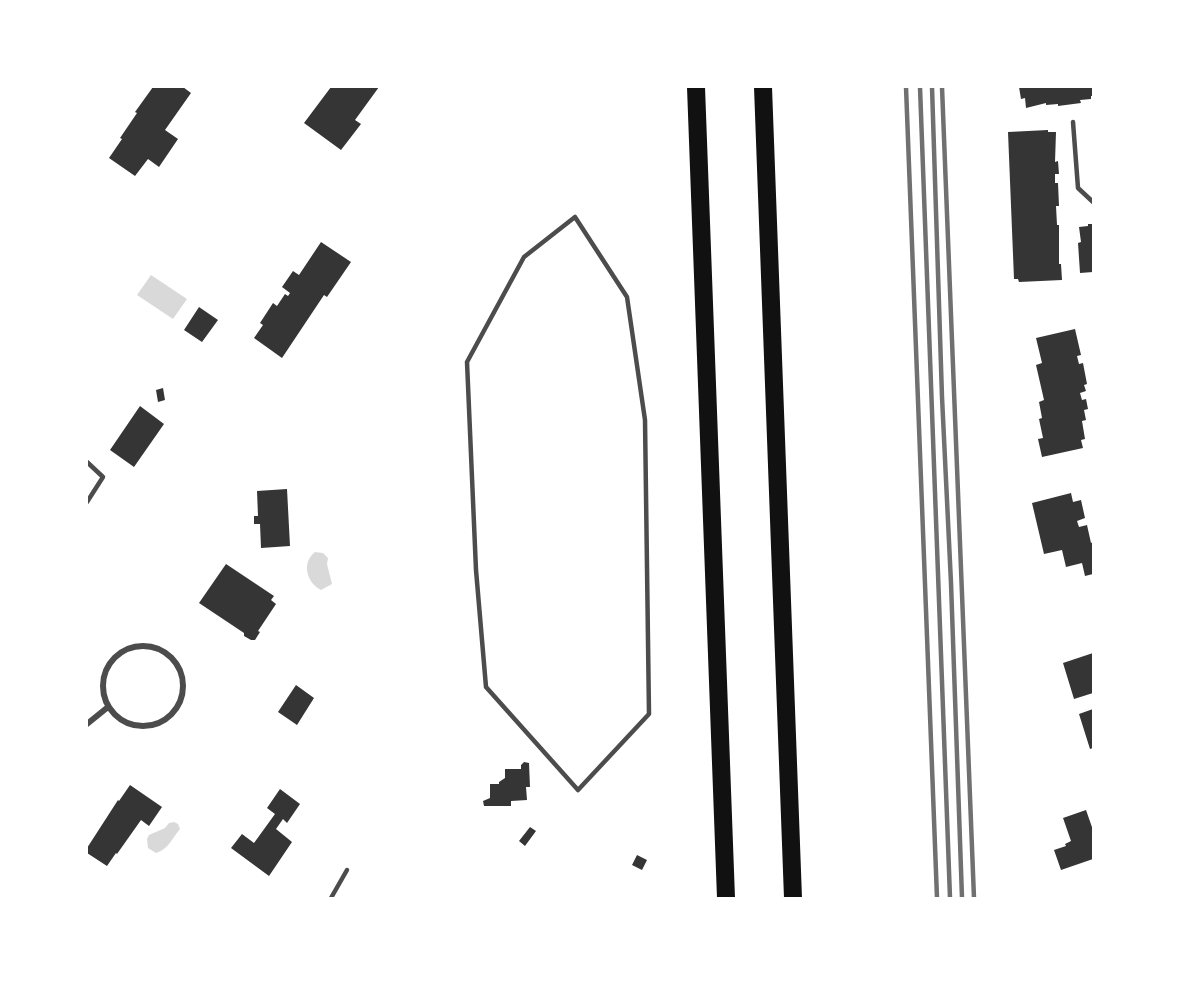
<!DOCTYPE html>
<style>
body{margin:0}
#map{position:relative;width:1180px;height:985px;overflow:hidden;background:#fff;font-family:"Noto Sans",sans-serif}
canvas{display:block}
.frame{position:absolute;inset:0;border:88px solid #fff;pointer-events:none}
</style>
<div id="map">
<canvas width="1180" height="985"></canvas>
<div class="frame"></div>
</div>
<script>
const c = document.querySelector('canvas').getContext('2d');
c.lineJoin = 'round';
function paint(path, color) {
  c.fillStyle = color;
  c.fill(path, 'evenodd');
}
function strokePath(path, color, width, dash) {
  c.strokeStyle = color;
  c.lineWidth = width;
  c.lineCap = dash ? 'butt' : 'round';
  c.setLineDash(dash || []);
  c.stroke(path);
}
const water = new Path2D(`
 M151 275 187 299 173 319 137 295Z
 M315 552 323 553 328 558 327 564 332 584 321 590C307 583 301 563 315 552Z
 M174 822 178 824 180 829C172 838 169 849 156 853L148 848 147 839 149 835 165 828 169 823Z`);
const building = new Path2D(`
 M153 87H183L191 93 165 130 178 139 159 167 148 159 135 176 109 158 122 139 120 138 137 113 135 112Z
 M331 87H379L355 120 361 124 341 150 304 123Z
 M1019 87H1093V96H1091V99L1080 100 1081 103 1058 106V104L1046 105V103L1026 108 1025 98 1021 99Z
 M1048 130V132H1056L1055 162 1058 161 1059 174H1055V183H1058L1059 206H1056L1057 225H1059V264H1061L1062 280 1019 282 1018 279H1014L1008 132Z
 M1088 224H1093V272L1080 273 1078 243 1081 242 1079 227 1088 226Z
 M321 242 351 262 327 297 324 295 282 358 254 338 263 325 260 323 273 303 277 306 285 294 288 296 290 293 282 287 293 271 299 275Z
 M199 307 218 320 202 342 184 330Z
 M1075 329 1081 355 1077 356 1079 364 1083 363 1087 384 1084 385 1086 391 1080 393 1082 400 1086 399 1088 409 1084 410 1086 420 1082 421 1085 439 1081 440 1083 448 1042 457 1038 439 1043 438 1039 419 1042 418 1039 402 1044 400 1036 365 1042 363 1036 338Z
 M163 388 165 400 158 402 156 390Z
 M140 406 164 424 134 467 110 450Z
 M287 489 290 546 261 548 260 524H254V516H258L257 491Z
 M1071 493 1073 502 1081 500 1085 518 1077 521 1079 527 1087 525 1091 543 1093 542V574L1085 576 1082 563 1066 567 1062 550 1044 554 1032 503Z
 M226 564 274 596 271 600 276 604 258 631 260 632 255 640H251L244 636V633L199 603Z
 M1093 653V693L1074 699 1063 663Z
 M296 685 314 698 297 725 278 712Z
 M1093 709V748L1090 749 1079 714Z
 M524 762 529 763 530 787H526L527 800 511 801V806H484L483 801 490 798V784H499V782L505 778V769H521V765Z
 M130 785 162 807 149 826 141 820 117 854 116 853 107 866 87 853V848L118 800 119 801Z
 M280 789 300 804 287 823 283 819 276 829 292 842 269 876 231 848 242 834 254 843 275 814 267 808Z
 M1086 810 1093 830V859L1061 870 1054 850 1066 846 1065 844 1071 841 1063 818Z
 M530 827 536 831 525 846 519 841Z
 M637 855 647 860 642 870 632 865Z`);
const service = new Path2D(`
 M1073 122 1078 188 1093 202
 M575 217 627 297 645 420 649 714 578 790 486 687 476 570 467 362 524 257Z
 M87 462 103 477 87 502
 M331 898 347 870`);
const minor = new Path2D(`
 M103 686a40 40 0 1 1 80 0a40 40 0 1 1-80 0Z
 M87 724 108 707`);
const motorway = new Path2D(`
 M696 87 726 898
 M763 87 793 898`);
const rail = new Path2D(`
 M906 87 937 898
 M920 87 950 898
 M932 87 942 397 951 583 962 898
 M942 87 974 898`);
paint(water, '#d9d9d9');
paint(building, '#353535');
strokePath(service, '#4c4c4c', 4.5);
strokePath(minor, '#4c4c4c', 6);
strokePath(motorway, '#111', 18);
strokePath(rail, '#707070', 4.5);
</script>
